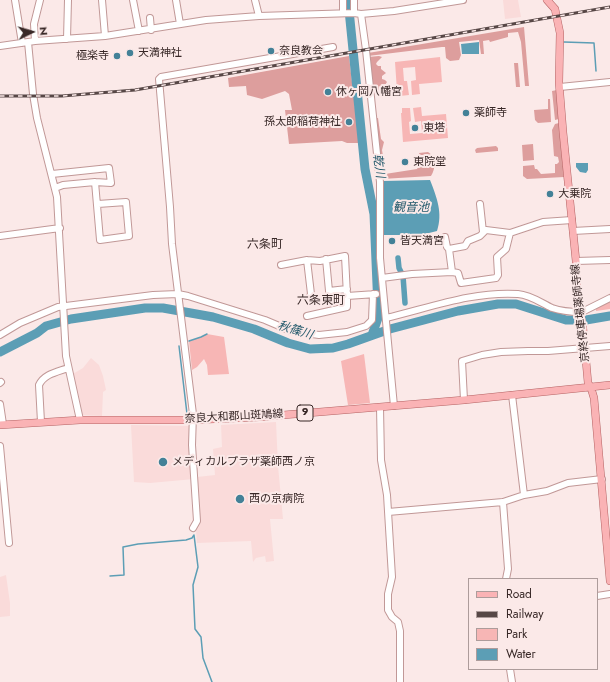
<!DOCTYPE html>
<meta charset="utf-8">
<style>
body{margin:0}
#map{position:relative;width:610px;height:682px;overflow:hidden;background:#fbe9e8;font-family:Jost,sans-serif}
canvas{display:block}
.legend{position:absolute;left:468px;top:578px;width:130px;height:92px;box-sizing:border-box;background:#fbe9e8;border:1px solid #ad9c9b;margin:0;padding:5px 7px;list-style:none;font-size:12px;color:#382827}
.legend li{display:flex;align-items:center;gap:8px;height:20px}
.legend b{width:20px;border:1px solid #ad9c9b}
.north{position:absolute;left:12px;top:12px;width:40px;height:40px;-webkit-text-stroke:3px #fbe9e8;paint-order:stroke;rotate:85deg;font-size:11px;font-weight:700;line-height:16px;text-align:center;color:#382827}
.north::after{content:'';display:block;margin:auto;width:14px;height:18px;background:#382827;clip-path:polygon(50% 0,100% 100%,50% 72%,0 100%)}
</style>
<div id="map">
<canvas width="610" height="682"></canvas>
<ul class="legend">
<li><b style="height:5px;background:#fab3b5"></b>Road</li>
<li><b style="height:5px;background:#574746"></b>Railway</li>
<li><b style="height:11px;background:#f7b6b5"></b>Park</li>
<li><b style="height:11px;background:#5c9eb5"></b>Water</li>
</ul>
<div class="north">N</div>
</div>
<script>
const c = document.querySelector('canvas').getContext('2d');
c.lineJoin = 'round';
function paint(path, color) {
  c.fillStyle = color;
  c.fill(path, 'evenodd');
}
function strokePath(path, color, width, dash) {
  c.strokeStyle = color;
  c.lineWidth = width;
  c.lineCap = dash ? 'butt' : 'round';
  c.setLineDash(dash || []);
  c.stroke(path);
}
function drawText(font, color, halo, rows, align = 'center') {
  c.font = font + ' Jost,"Noto Sans JP",sans-serif';
  c.lineWidth = 4;
  c.setLineDash([]);
  c.textBaseline = 'middle';
  c.strokeStyle = halo;
  c.fillStyle = color;
  for (const [text, x, y, turn = 0] of rows) {
    c.save();
    c.translate(x, y);
    c.rotate((+turn || 0) * Math.PI / 180);
    c.textAlign = isNaN(turn) ? turn : align;
    if (halo) c.strokeText(text, 0, 0);
    c.fillText(text, 0, 0);
    c.restore();
  }
}
const built = new Path2D(`
 M503 0H518L521 17 505 19Z
 M91 358 99 365 103 376 106 390 103 392 102 416 80 415 71 375 83 368Z
 M276 422 278 466 283 519H270L274 561 266 562 265 556 256 558 253 562 251 541 197 543 196 530 199 522V510L197 477 215 475 213 449 222 447 221 425Z
 M131 425 192 426 194 479 150 483 134 482Z
 M6 575 10 603V616L0 617V577Z`);
const green = new Path2D(`
 M440 57 442 82 419 84 420 94 412 95 411 81 416 80 415 67 403 68 404 81H407L409 95 400 96V90L397 91 395 62Z
 M421 107 422 116 446 114 448 138 403 142 401 113H402V108H410L411 121 409 122 410 134 422 133 421 121 415 122 413 108Z
 M610 300V309L596 311V307Z
 M207 334 224 337 229 374 208 375 207 365 204 359 197 367 192 370 189 341 201 337Z
 M364 354 370 403 348 405 341 361Z`);
const forest = new Path2D(`
 M524 27 529 86H525L521 42 518 32 508 33V37L490 42 489 40 483 41 484 54H481L479 40 459 42 461 55 459 60 450 61 446 58 445 47H442L368 56V53Z
 M349 56 359 143H347L342 141 289 144 285 110H292L289 94 285 91 262 99 247 95 246 86 229 87 228 78Z
 M379 56 382 57 377 62 376 64 378 66H381V69L386 73 382 76V79L385 80 387 82 385 85 380 87V90L371 91 368 57Z
 M514 63H518L520 87H516Z
 M557 90 559 119 555 120 552 91Z
 M548 99H550L551 122 538 123 535 120 534 110 548 109Z
 M374 118H378L381 139 384 142 382 150 385 168 381 170Z
 M559 123 564 177 527 179 523 176V166L534 165 535 169H537L541 174 555 173V164H557L559 162 558 157 554 156 552 130 555 124Z
 M533 144 534 160 523 161 522 145Z
 M496 146 498 148V151L476 153 475 150 477 148Z
 M428 152C436 156 436 169 431 176L382 179V175L385 174 417 169 422 161 419 153Z`);
const water = new Path2D(`
 M479 42V54H462L461 44Z
 M588 163V170L586 173 580 172 576 167V163Z
 M430 180C437 198 443 213 437 231L421 235H382L383 181Z`);
const stream = new Path2D(`
 M564 42 594 43 596 71
 M189 341 201 337 207 334
 M179 346 187 414
 M194 535 198 567 193 585 195 629 201 637 203 658 212 682
 M110 576 124 575 123 547 138 544 186 540 192 538 194 535`);
const canal = new Path2D(`
 M398 258 399 268 403 276 405 303`);
const river = new Path2D(`
 M348 0 365 169 374 214 378 308V318L372 335
 M0 352 37 333 46 326 71 319 145 308H163L213 317 254 329 288 343 310 349 333 348 348 344 390 329 458 311 498 304H516L566 320H586L610 316`);
const minor = new Path2D(`
 M15 0 22 43
 M102 0 105 36
 M133 0 139 31
 M176 0 180 24
 M255 0 259 16
 M343 13V0
 M354 13V0
 M361 14 366 50 380 182V258L394 406
 M150 18 151 30
 M67 39 68 0
 M35 41 34 24 40 0
 M28 42 33 94 37 118 57 197 66 356 80 420
 M0 46 35 41 105 36 206 20 259 16 354 13 361 14 394 11 463 0
 M560 87 610 82
 M52 174 109 168 111 183 95 182
 M55 188 63 185 95 182 100 240 129 236 126 202 98 204
 M480 204 483 232
 M573 231 610 229
 M0 236 60 228
 M445 237 447 247 449 249
 M326 259 329 291 347 289
 M307 260 311 294 309 298
 M576 261 610 260
 M281 265 307 260 320 261 345 256 347 296
 M452 272 449 249 465 246 468 241 480 236 486 230 510 233
 M382 278 412 274 452 272 458 273 461 283 496 278 498 275 497 257 506 249 510 233 543 222 572 220
 M307 316 347 307V296L376 294
 M386 318C429 308 473 291 518 294 531 295 541 303 552 308 561 311 570 312 580 312V313L610 298
 M0 335 20 323 58 307 153 295 178 294 188 296 265 320 291 331 319 335 347 332 366 326 372 320 373 294
 M0 383 1 382
 M512 395 524 495
 M464 400 462 361 482 355 501 352 528 351H548L610 346
 M0 404 3 424
 M380 407 381 460 387 495 392 577 388 594V610L392 617 398 622 400 631V682
 M41 422 39 385C44 374 57 372 68 368
 M0 446 9 543
 M503 502 508 569 506 579
 M388 512 503 502 524 495 547 491 568 483 602 479
 M193 528 197 521 192 445 193 414 172 244 170 207 159 79 161 77 333 47
 M597 596 610 594
 M510 669 512 682`);
const major = new Path2D(`
 M547 0 555 9 560 33 559 82 563 132 576 261 577 296 583 328 588 383 591 388 594 398 610 581
 M0 425 80 420H192L259 417 464 400 610 385`);
const rail = new Path2D(`
 M0 96H62L135 90 610 7`);
const markers = [
 [271,51,4,"#438197"],
 [130,53,4,"#438197"],
 [117,56,4,"#438197"],
 [328,92,4,"#438197"],
 [466,113,4,"#438197"],
 [349,122,4,"#438197"],
 [415,128,4,"#438197"],
 [405,162,4,"#438197"],
 [550,194,4,"#438197"],
 [392,241,4,"#438197"],
 [163,462,5,"#438197"],
 [240,499,5,"#438197"]
];
const shields = [
 [305,413,16]
];
const shieldNames = [
 ["9",305,413]
];
const poiNames = [
 ["奈良教会",279,51],
 ["天満神社",138,53],
 ["極楽寺",109,56,"right"],
 ["休ヶ岡八幡宮",336,92],
 ["薬師寺",474,113],
 ["孫太郎稲荷神社",341,122,"right"],
 ["東塔",423,128],
 ["東院堂",413,162],
 ["大乗院",558,194],
 ["皆天満宮",400,241],
 ["メディカルプラザ薬師西ノ京",172,462],
 ["西の京病院",249,499]
];
const streetNames = [
 ["京終停車場薬師寺線",581,313,-96],
 ["奈良大和郡山斑鳩線",234,417,-3]
];
const waterNames = [
 ["乾川",378,166,82],
 ["観音池",411,208],
 ["秋篠川",295,331,17]
];
const neighbourhoodNames = [
 ["六条町",265,245],
 ["六条東町",321,301]
];
paint(built, '#fadbda');
paint(green, '#f7b6b5');
paint(forest, '#dd9e9d');
paint(water, '#5c9eb5');
strokePath(stream, '#5c9eb5', 1.5);
strokePath(canal, '#5c9eb5', 5.5);
strokePath(river, '#5c9eb5', 9);
strokePath(minor, '#c19897', 8);
strokePath(major, '#b46263', 8);
strokePath(minor, '#fff', 6);
strokePath(major, '#fab3b5', 7);
strokePath(rail, '#574746', 3);
strokePath(rail, '#fbe9e8', 1.5, [4.5]);
for (const [x, y, r, color] of markers) {
  const dot = new Path2D();
  dot.arc(x, y, r, 0, 2 * Math.PI);
  c.fillStyle = color;
  c.fill(dot);
  strokePath(dot, '#fbe9e8', 1.5);
}
for (const [x, y, w] of shields) {
  const box = new Path2D();
  box.roundRect(x - w / 2, y - 8, w, 16, 3);
  c.fillStyle = '#fbe9e8';
  c.fill(box);
  strokePath(box, '#382827', 1);
}
drawText('bold 10px', '#382827', null, shieldNames);
drawText('11px', '#382827', '#fbe9e8', poiNames, 'left');
drawText('11px', '#382827', '#fbe9e8', streetNames);
drawText('italic 12px', '#245a6c', '#fbe9e8', waterNames);
drawText('12px', '#382827', '#fbe9e8', neighbourhoodNames);
</script>
